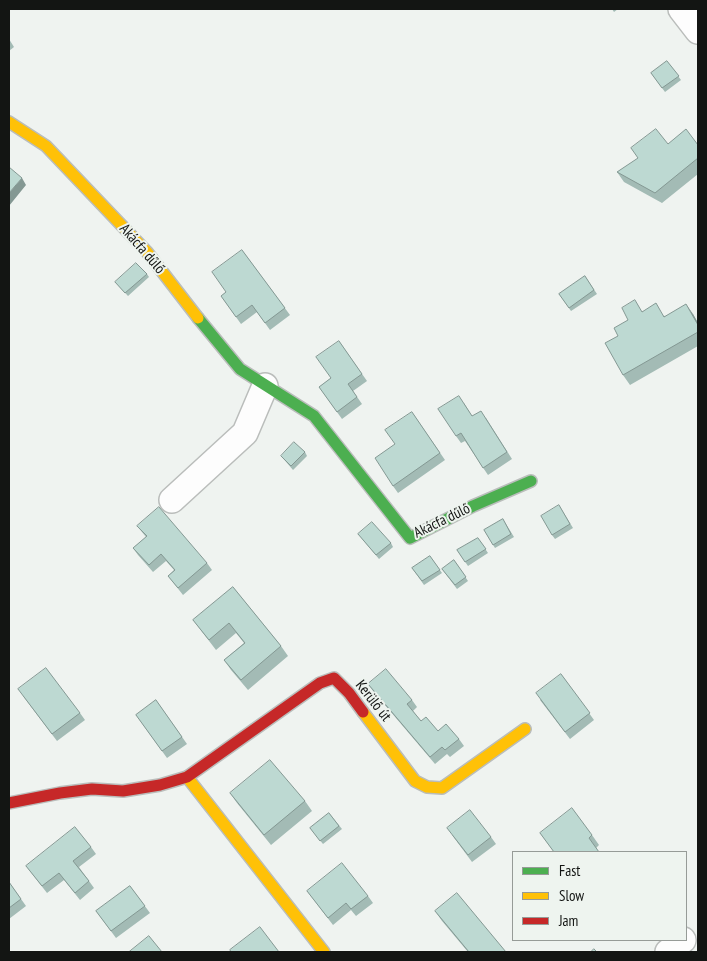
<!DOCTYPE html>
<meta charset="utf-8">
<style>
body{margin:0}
#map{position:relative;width:707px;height:961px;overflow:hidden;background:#eff3f0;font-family:"PT Sans Narrow",sans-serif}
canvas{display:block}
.frame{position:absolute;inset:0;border:10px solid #131513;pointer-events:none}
.legend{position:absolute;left:512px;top:851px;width:175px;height:90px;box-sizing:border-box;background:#eef4ef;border:1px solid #969b97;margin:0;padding:6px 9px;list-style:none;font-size:15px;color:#131513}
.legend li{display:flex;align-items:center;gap:10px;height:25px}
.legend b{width:25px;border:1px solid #969b97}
</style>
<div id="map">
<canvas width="707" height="961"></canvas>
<div class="frame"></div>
<ul class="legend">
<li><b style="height:6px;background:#4caf50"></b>Fast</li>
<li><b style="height:6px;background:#ffc107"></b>Slow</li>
<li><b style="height:6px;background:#c62828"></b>Jam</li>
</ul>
</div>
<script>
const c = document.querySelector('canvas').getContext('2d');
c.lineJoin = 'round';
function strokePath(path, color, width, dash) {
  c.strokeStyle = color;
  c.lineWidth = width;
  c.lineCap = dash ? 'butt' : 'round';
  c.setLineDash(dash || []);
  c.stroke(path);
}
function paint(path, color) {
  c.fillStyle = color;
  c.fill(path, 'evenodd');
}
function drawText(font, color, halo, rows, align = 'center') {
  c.font = font + ' "PT Sans Narrow",sans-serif';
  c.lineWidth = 4;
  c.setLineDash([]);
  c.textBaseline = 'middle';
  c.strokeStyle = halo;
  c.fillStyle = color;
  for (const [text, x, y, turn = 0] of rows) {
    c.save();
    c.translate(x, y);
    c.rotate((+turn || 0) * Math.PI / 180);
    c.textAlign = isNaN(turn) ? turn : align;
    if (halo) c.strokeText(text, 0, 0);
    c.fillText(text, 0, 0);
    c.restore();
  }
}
const street = new Path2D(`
 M681 9 698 31
 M172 500 245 433 265 386
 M668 952 683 940`);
const fast = new Path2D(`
 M198 318 240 369 314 416 410 538 473 506 531 481`);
const slow = new Path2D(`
 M9 122 46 146 147 252 198 318
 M363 712 415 781 427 787 442 788 525 729
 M187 777 324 952`);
const jam = new Path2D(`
 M9 803 60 793 92 789 123 791 160 785 187 777 320 683 334 678 349 693 363 712`);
const wall = new Path2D(`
 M612 9H618L614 12Z
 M9 39 14 47 9 51Z
 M667 61 681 80 665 92 651 73Z
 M668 144 698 145V174L662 203 624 182 617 172Z
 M242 250 290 315 270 330 257 312 241 324 221 296 226 292Z
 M147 274 149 277 128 296 115 282Z
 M585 276 597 294 571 311 559 294Z
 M643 311 665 316 693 314 698 323V346L630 385 623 375 618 336Z
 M339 341 367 381 353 391 362 404 342 419 319 387 331 378Z
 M464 403 472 416 486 418 512 459 488 475 465 441 461 443 456 436Z
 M412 412 445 460 398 493 393 486 395 444Z
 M305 452 307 456 293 470 281 456Z
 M559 505 573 528 555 539 552 535Z
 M503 519 514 537 495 548 484 530Z
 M137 526 207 563 212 570 183 595 168 576 174 570 166 561 153 572 138 555 133 548 146 537Z
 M358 534 391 543 393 547 379 559Z
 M478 538 488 553 468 566 457 550Z
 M430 556 442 573 424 585 412 568Z
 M454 560 468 581 457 589 442 569Z
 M233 587 281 646 288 656 248 690 231 670 224 660 244 643 236 633 216 650 193 620Z
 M561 674 594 720 570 739 540 700Z
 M368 684 412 700 417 707 413 711 421 721 438 731 459 739 464 746 450 757 447 754 435 764 373 691Z
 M23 696 80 713 85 720 57 741Z
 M156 700 187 744 167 758 136 715Z
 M230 793 305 801 312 811 271 845 237 803Z
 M329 813 342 829 323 844 310 828Z
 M540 833 592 835 599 845 596 848 599 852H554Z
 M452 835 491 837 496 844 472 862Z
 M91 847 96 854 79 867 94 888 80 900 64 880 47 893 26 866Z
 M9 882 26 906 9 919Z
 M130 886 150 913 116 938 96 911Z
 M307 891 368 896 373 903 356 916 351 910 333 925Z
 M435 911 506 952H468L442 921Z`);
const shadedWall = new Path2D(`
 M22 178 26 185 9 206V193Z
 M686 304 693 314 698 323V325Z`);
const building = new Path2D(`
 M667 61 679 76 662 88 651 73Z
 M656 129 668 144 686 129 698 145V158L655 193 617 172 638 158 631 148Z
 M9 167 22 178 9 193Z
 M242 250 285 308 265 323 252 305 236 317 221 296 226 292 212 272Z
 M136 263 147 274 125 293 115 282Z
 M585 276 594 290 569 308 559 294Z
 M635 300 642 312 656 303 664 317 686 304 698 325V332L623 375 605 343 618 336 614 328 628 320 622 308Z
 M339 341 362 374 348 384 357 397 337 412 319 387 331 378 316 357Z
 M459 396 472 416 481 411 507 452 483 468 461 433 456 436 438 409Z
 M412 412 440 453 393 486 375 458 395 444 385 430Z
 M294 442 305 452 291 466 281 456Z
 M559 505 570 524 552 535 541 516Z
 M159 507 207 563 178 588 168 576 175 570 161 554 149 565 133 548 147 536 137 526Z
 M503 519 511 534 493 545 484 530Z
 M372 522 391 543 376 555 358 534Z
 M478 538 486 549 465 562 457 550Z
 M430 556 440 570 422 581 412 568Z
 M454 560 466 577 455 585 442 569Z
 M233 587 281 646 241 680 224 660 245 643 229 623 209 640 193 620Z
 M46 668 80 713 52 734 18 689Z
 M386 669 412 700 407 704 421 721 426 717 438 731 446 724 459 739 445 750 442 747 430 757 368 684Z
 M561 674 590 713 565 732 536 693Z
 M156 700 182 737 162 751 136 715Z
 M270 760 305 801 264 835 230 793Z
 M572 808 592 835 589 838 599 852H554L540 833Z
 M470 810 491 837 468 855 447 828Z
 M329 813 339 826 320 841 310 828Z
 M75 827 91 847 73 861 89 881 75 893 59 873 42 886 26 866Z
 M342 863 368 896 351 909 346 903 328 918 307 891Z
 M9 882 21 899 9 908Z
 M130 886 145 906 111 931 96 911Z
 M457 893 506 952H469L435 911Z
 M260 927 279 952H231L230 950Z
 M149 936 162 952H129Z
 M594 949 597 952H591Z`);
const streetNames = [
 ["Akácfa dűlő",142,249,49],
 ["Akácfa dűlő",442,521,-26],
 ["Kerülő út",373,701,52]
];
strokePath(street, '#babdbb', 28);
strokePath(fast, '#babdbb', 14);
strokePath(slow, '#babdbb', 14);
strokePath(jam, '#babdbb', 14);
strokePath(street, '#fdfdfd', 25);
strokePath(fast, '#4caf50', 11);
strokePath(slow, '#ffc107', 11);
strokePath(jam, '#c62828', 11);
paint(wall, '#a3bbb5');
paint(shadedWall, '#849893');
paint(building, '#bdd9d2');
strokePath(building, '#849893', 1);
drawText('15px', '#131513', '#eef4ef', streetNames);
</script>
